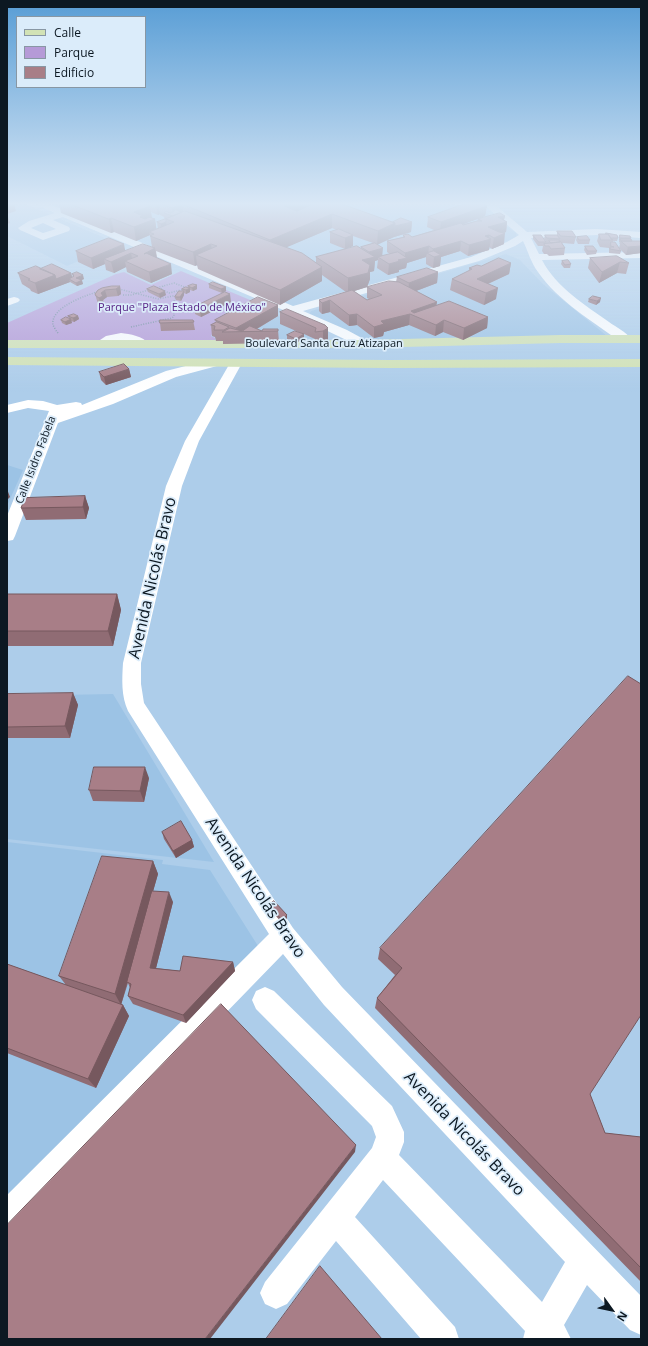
<!DOCTYPE html>
<meta charset="utf-8">
<style>
body{margin:0}
#map{position:relative;width:648px;height:1346px;overflow:hidden;background:#adcdea;font-family:"Open Sans",sans-serif}
canvas{display:block}
.frame{position:absolute;inset:0;border:8px solid #0c1822;pointer-events:none}
.legend{position:absolute;left:16px;top:16px;width:130px;height:72px;box-sizing:border-box;background:#dbecfa;border:1px solid #8897a4;margin:0;padding:5px 7px;list-style:none;font-size:12px;color:#0c1822}
.legend li{display:flex;align-items:center;gap:8px;height:20px}
.legend b{width:20px;border:1px solid #8897a4}
.north{position:absolute;left:592px;top:1290px;width:40px;height:40px;-webkit-text-stroke:3px #dbecfa;paint-order:stroke;rotate:123deg;font-size:11px;font-weight:700;line-height:16px;text-align:center;color:#0c1822}
.north::after{content:'';display:block;margin:auto;width:14px;height:18px;background:#0c1822;clip-path:polygon(50% 0,100% 100%,50% 72%,0 100%)}
</style>
<div id="map">
<canvas width="648" height="1346"></canvas>
<div class="frame"></div>
<ul class="legend">
<li><b style="height:5px;background:#d2e2b5"></b>Calle</li>
<li><b style="height:11px;background:#b59ad7"></b>Parque</li>
<li><b style="height:11px;background:#a87e87"></b>Edificio</li>
</ul>
<div class="north">N</div>
</div>
<script>
const c = document.querySelector('canvas').getContext('2d');
c.lineJoin = 'round';
function paint(path, color) {
  c.fillStyle = color;
  c.fill(path, 'evenodd');
}
function strokePath(path, color, width, dash) {
  c.strokeStyle = color;
  c.lineWidth = width;
  c.lineCap = dash ? 'butt' : 'round';
  c.setLineDash(dash || []);
  c.stroke(path);
}
function drawText(font, color, halo, rows, align = 'center') {
  c.font = font + ' "Open Sans",sans-serif';
  c.lineWidth = 3.5;
  c.setLineDash([]);
  c.textBaseline = 'middle';
  c.strokeStyle = halo;
  c.fillStyle = color;
  for (const [text, x, y, turn = 0] of rows) {
    c.save();
    c.translate(x, y);
    c.rotate((+turn || 0) * Math.PI / 180);
    c.textAlign = isNaN(turn) ? turn : align;
    if (halo) c.strokeText(text, 0, 0);
    c.fillText(text, 0, 0);
    c.restore();
  }
}
const built = new Path2D(`
 M7 203H23L119 244 67 266 7 236Z
 M56 203H449L486 212 516 233 517 237 472 257 300 306H289L51 205Z
 M506 254 520 260 543 284 607 336 373 342 309 315 311 311Z
 M278 316 325 336 327 341 323 343 216 338 212 336 213 333Z
 M7 465 23 470 7 506Z
 M113 694 214 862 7 839V696Z
 M7 842 163 860 162 864 210 870 258 946 7 1203Z`);
const green = new Path2D(`
 M181 271 262 305 214 331 211 336 215 338V341L7 340V323L116 274 124 272 151 285Z`);
const path = new Path2D(`
 M163 286 161 289 169 293 185 289
 M119 289 158 299 178 295
 M123 295H131L174 283 187 288
 M131 327 172 318 174 316 173 303 180 291
 M58 333C56 331 54 327 53 325 50 307 87 295 100 291`);
const minor = new Path2D(`
 M33 203H47L293 306 471 257 507 242 519 235 482 203H493L527 232 597 229 641 232V238L597 235 531 238 539 254 641 252V258L542 260C556 287 585 305 609 322 616 327 626 332 631 339L629 342H621C592 321 558 301 538 272 531 263 528 251 523 241L515 246 479 261 303 311 347 330 367 341 369 344 367 347 363 348 288 312 63 217 53 220 69 227 70 229 69 231 43 240 20 230 18 228 29 221 55 213ZM43 223 56 229 43 233 31 228Z
 M14 297 18 298 20 300 18 302 7 306V299Z
 M121 333C130 334 143 336 149 344L147 347C138 349 130 340 120 341 111 341 105 349 96 347L94 344 106 336Z
 M213 359 217 360 219 363 217 366 176 377 113 404 58 423 15 536 13 540 7 541V516L49 411 28 408 7 413V405L28 400 43 401 57 405 76 402 81 403 82 405 166 371Z
 M236 359 240 360 242 363 199 441 182 486 141 663V684L144 703 293 928 342 987 641 1296V1335L630 1330 587 1285 564 1325 571 1339H523L525 1331 383 1180 355 1217 455 1327 459 1339H421L336 1241 287 1304 276 1309 265 1304 260 1293 265 1282 372 1148 376 1137 372 1126 256 1009 252 1000 256 991 265 987 274 991 392 1106 404 1132V1142L399 1155 542 1302 565 1262 324 1005 283 954 18 1227 7 1231V1195L269 934 128 711C121 696 122 679 123 663L166 486 185 441 230 363 232 360Z`);
const major = new Path2D(`
 M560 335H641V343H560L363 348H7V340H363Z
 M7 357 390 360 641 359V367L390 368 7 365Z`);
const wall = new Path2D(`
 M59 203H143L149 206V203H312V205L393 222H412L411 232 394 237 377 244 382 256 390 254 387 252V241L403 237V235L412 237 434 230 427 227 428 217 487 206 485 216 478 219 505 216 504 220 507 222 506 232 503 233 504 244 492 249 489 247V250L468 256 460 251 441 257 440 266 433 268 426 264V257L407 263 406 268 399 270V272L388 275 377 268 378 260 375 261 374 271 370 272V279L367 287 354 291 367 300 369 299 367 298V287L396 282 397 277 438 272 437 283 416 291 437 302 436 305 488 317 487 328 463 340 443 332 435 336 409 325 384 332 383 336 374 338 357 325 349 326 330 312 322 314 319 311V300L346 292 322 275V281L280 305 198 269 197 265 195 266 156 251 157 258 172 274 151 283 127 272 126 267 114 273 106 270 105 264 93 269 78 262 76 251H126L152 247 150 235 136 241 114 232 111 233 61 213ZM151 212 158 215 160 214V215L164 217 165 220 157 222 158 229H156L155 219 152 218ZM478 219 477 221 463 224ZM332 228 337 230 330 232V243L345 249 316 257V263L286 247ZM353 236 373 243 361 247V248L345 249 353 246Z
 M557 231 576 237 574 244 562 243 565 248 564 255 549 256 547 254H544L542 251 543 246H538L533 239V235L546 241 544 239 545 235H557Z
 M599 234H606L618 238 617 241H613V242L621 251 620 254 609 253V248L600 247 597 241Z
 M620 235 631 238 630 239 632 241H641V253L626 255 619 248 620 244 619 243 620 242H619V238Z
 M577 237 590 240 589 244H578L576 240Z
 M585 246 597 251 596 254 587 255 584 250Z
 M590 258 629 263 626 274 617 273 599 283 588 268Z
 M562 261 571 264 570 268H564L561 264Z
 M511 263 509 274 488 284 496 299 484 305 450 290 452 279 469 271V268L481 266Z
 M40 269 71 273 72 277H73L72 274 84 279 81 280 83 284 77 286 70 282 38 294 31 291 30 289 22 284 18 273Z
 M209 284 226 287V291L222 293 209 288Z
 M197 285V289L193 291 190 290V292L186 294 184 293V295L181 301 176 300 175 297 182 291V289L189 288 188 286Z
 M120 286 121 294 118 296 107 297 103 300 104 304 101 306 98 304 95 294 98 290Z
 M147 289 166 295 160 298 148 292Z
 M589 299 600 302 596 305 588 302Z
 M231 302 201 317 195 314 194 307Z
 M278 305V316L257 329 262 331 278 329 279 343 223 344V341H216L215 337 212 336 211 325 216 322 215 320Z
 M280 312 325 325 328 340 323 343H315V339L304 334V338L296 343 287 339V335L303 334 280 324Z
 M68 316H78L79 319 74 322 71 321 72 323 66 325 62 323 61 320 69 318Z
 M193 320 195 330 161 331 160 323Z
 M129 369 131 377 106 385 101 380 99 372Z
 M85 496 89 508 86 519 26 520 21 508Z
 M7 594H117L121 610 113 646H7Z
 M73 693 78 705 70 738H7V695Z
 M149 778 144 802 93 801 89 790Z
 M162 832 192 840 194 847 176 858 164 839Z
 M153 861 158 874 153 891 173 902 156 968 180 971 233 962 235 971 186 1023 133 1004 128 996 130 988 128 983 121 1005H123L129 1016 96 1088 7 1053V964L66 985 59 976Z
 M269 905 287 918 282 923 269 908Z
 M380 948 590 1094 605 1133 641 1137V1282L375 1008 377 998 395 975 378 959Z`);
const shadedWall = new Path2D(`
 M7 203H14L16 211 7 214 10 223 7 224Z
 M291 203H312V206L284 219V206Z
 M158 204 160 214 158 215 156 205Z
 M182 204 184 218 174 222 172 208Z
 M150 206 152 219H155L157 233 149 232 150 235 136 241 134 227V212Z
 M487 206 485 216 440 233 441 222Z
 M332 214V228L271 254 270 240Z
 M505 216 503 223 507 222 506 232 491 236 489 235 488 240 491 239 489 250 468 256 469 245 498 217Z
 M111 218 114 232 111 233 109 219Z
 M166 222 168 232 162 234 161 224Z
 M412 222 411 232 394 237 395 226Z
 M395 223 394 237 377 245 378 231Z
 M505 233 504 244 492 249 494 238Z
 M353 235V246L345 249V238Z
 M461 241 460 251 441 257 440 266 433 268 434 257 432 256 433 249Z
 M124 244 126 255 104 259 105 264 93 269 91 258Z
 M211 244 213 258 196 255 197 265 195 266 193 252Z
 M429 246 428 254 427 253 426 257 407 263 406 268 399 270V272L388 275 389 264 398 260 405 258V253Z
 M641 246V253L626 255 628 247Z
 M155 248 157 259 144 254Z
 M383 248 382 258 378 257V260L375 261 374 271 370 272V279L367 287 348 293V278L362 260 369 258V252Z
 M131 253 133 264 125 261 126 267 114 273 111 262Z
 M620 262 617 273 599 283 602 272Z
 M511 263 509 274 476 289 477 279Z
 M171 264 172 274 151 283 149 272Z
 M322 267V281L280 305V290Z
 M438 272 437 283 408 294 409 283Z
 M71 273 73 280 69 279 70 282 38 294 35 283 55 275Z
 M83 275 84 279 77 282 76 278Z
 M82 280 83 284 77 286 76 283Z
 M197 285V289L193 291 192 288Z
 M120 286 121 294 118 296 116 289Z
 M226 287V291L222 293 221 289Z
 M190 288V292L186 294V290Z
 M498 288 496 299 484 305 486 293Z
 M105 290 107 297 103 300 104 304 101 306 99 298 101 293Z
 M165 291 166 295 160 298 159 294Z
 M184 291V295L181 301 180 297Z
 M230 294 231 302 201 317 200 309Z
 M601 298 600 302 596 305 597 301Z
 M330 300V312L322 314V303Z
 M437 302 435 314H411V311Z
 M278 305V316L251 332H236V328Z
 M357 314V325L349 326V315Z
 M410 314 409 325 384 332 383 336 374 338V327L381 321Z
 M78 316 79 319 74 322 73 318Z
 M488 317 487 328 463 340 464 328Z
 M71 319 72 323 66 325 65 322Z
 M444 320 443 332 435 336 436 325Z
 M328 328V340L323 343V331Z
 M304 334V338L296 343V339Z
 M129 369 131 377 106 385 104 377Z
 M7 489 10 497 7 500Z
 M85 496 89 508 86 519 83 507Z
 M117 594 121 610 113 646 108 631Z
 M73 693 78 705 70 738 65 726Z
 M145 767 149 778 144 802 140 791Z
 M192 840 194 847 176 858 173 851Z
 M153 861 158 874 121 1005 115 994Z
 M169 892 173 902 154 976 150 968Z
 M287 915V918L282 923V920Z
 M233 962 235 971 186 1023 183 1015Z
 M123 1005 129 1016 96 1088 88 1079Z
 M356 1145 355 1152 210 1339H205Z`);
const building = new Path2D(`
 M68 203H143L150 206 134 212 143 216 140 217 145 219 149 217 155 219 134 227 111 218 109 219Z
 M153 203H158V204L156 205Z
 M161 203H291L284 206 297 211 316 203H339L395 223 378 231 332 214 270 240 182 204 172 208Z
 M467 203H481L487 206 441 222 428 217Z
 M176 210 182 212 173 216 164 213 166 211 170 213Z
 M185 211 302 253 322 267 280 290 196 255 217 246 211 244 193 252 150 236 154 234 149 232 174 222 166 219Z
 M500 213 505 216 498 217 507 222 488 227 499 232 505 233 494 238 489 235 485 236 491 239 469 245 461 241 433 249 429 246 405 253 387 241 405 237 403 235 408 234 412 237 461 223 463 225 477 221H482L478 219Z
 M401 218 412 222 395 226V223L393 222Z
 M166 219V222L161 224 157 222Z
 M339 229 353 235 345 238 330 232Z
 M557 231H572L576 237 561 236Z
 M606 233 617 235 618 238H611L613 240H612L608 234H606Z
 M599 234H608L612 240H601Z
 M533 235H541L546 242H539Z
 M545 235H557L560 239 547 238Z
 M620 235 630 236 631 238H620Z
 M587 236 590 240H579L577 237Z
 M109 238 124 244 91 258 76 251Z
 M620 239H631L632 241H622Z
 M549 240H559L560 242 551 243Z
 M621 241H641V246L628 247Z
 M561 242 565 248 551 249 549 246H545L544 244Z
 M611 242H615L621 251 610 249V247H614L611 246Z
 M375 243 383 248 369 252 361 247Z
 M143 244 155 248 144 254 146 253 171 264 149 272 125 261 138 256 131 253 111 262 104 259Z
 M357 246 375 257 362 260 370 265 368 273 348 278 316 257Z
 M585 246H593L597 251H588Z
 M434 251 441 255 434 257 427 253Z
 M398 252 407 258 398 260 400 261 389 264 378 257Z
 M617 256 629 263 620 262 602 272 590 258Z
 M499 258 511 263 477 279 498 288 486 293 452 279 472 269 469 268 477 265 481 266Z
 M568 260 571 264 565 265 562 261Z
 M52 264 71 273 56 279 55 275 40 269Z
 M36 266 55 275 35 283 28 280 30 279 18 273Z
 M427 268 438 272 409 283 397 277Z
 M77 272 83 275 76 278 82 280 76 283 69 279 74 276H73L74 275 72 274Z
 M389 281 399 282 437 302 411 311 414 313 449 301 488 317 464 328 444 320 436 325 410 314 381 321 384 324 374 327 357 314 349 315 330 300 322 303 319 300 352 290 367 300 382 295 367 287Z
 M213 282 226 287 221 289 209 284Z
 M193 284 197 285 192 288 188 286Z
 M112 286H120L116 289 105 290 101 293 103 296 99 298 96 296 95 294 98 290 102 288Z
 M154 286 165 291 159 294 147 289Z
 M186 287 190 288 186 290 182 289Z
 M179 291H184L180 297H175Z
 M225 292 230 294 200 309 194 307Z
 M593 296 601 298 597 301 589 299Z
 M258 297 278 305 236 328 215 320Z
 M287 309 325 325 328 328 323 331 315 332 316 328 280 312Z
 M74 314 78 316 73 318 68 316Z
 M66 317 71 319 65 322 61 320Z
 M160 320H193L194 322 160 323Z
 M217 322 229 327 224 330H214L215 326 211 325Z
 M250 326 262 331 263 329H278V331L222 332 230 328 242 331Z
 M295 331 304 334 296 339 287 335Z
 M124 364 129 369 104 377 99 372Z
 M85 496 83 507 21 508 25 498Z
 M7 594H117L108 631H7Z
 M628 676 641 684V1015L590 1094 605 1133 641 1137V1268L377 998 402 968 380 948Z
 M73 693 65 726 7 727V694Z
 M94 767H145L140 791 89 790Z
 M181 821 192 840 173 851 162 832Z
 M102 856 153 861 115 994 59 976Z
 M152 891 169 892 150 968 180 971 183 956 233 962 183 1015 128 996 131 984 127 982Z
 M274 901 287 915 282 920 269 905Z
 M7 964 123 1005 88 1079 7 1048Z
 M221 1004 356 1145 205 1339H7V1225Z
 M320 1266 382 1339H266Z`);
const farParknames = [
 ["Parque \"Plaza Estado de México\"",182,308]
];
const farStreetnames = [
 ["Boulevard Santa Cruz Atizapan",324,344],
 ["Calle Isidro Fabela",36,460,-69]
];
const nearStreetnames = [
 ["Avenida Nicolás Bravo",153,578,-77],
 ["Avenida Nicolás Bravo",255,888,56],
 ["Avenida Nicolás Bravo",464,1134,46]
];
paint(built, '#9cc3e5');
paint(green, '#b59ad7');
strokePath(path, '#6f879c', 1.5, [1, 1.5]);
paint(minor, '#fff');
paint(major, '#d2e2b5');
paint(wall, '#906c74');
paint(shadedWall, '#76585e');
paint(building, '#a87e87');
strokePath(building, '#76585e', 1);
const sky = c.createLinearGradient(0, 0, 0, 392);
sky.addColorStop(0, '#589dd5');
sky.addColorStop(0.52, '#dae8f6');
sky.addColorStop(1, '#dae8f600');
c.fillStyle = sky;
c.fillRect(0, 0, 648, 392);
drawText('11px', '#592587', '#dbecfa', farParknames);
drawText('11px', '#0c1822', '#dbecfa', farStreetnames);
drawText('16px', '#0c1822', '#dbecfa', nearStreetnames);
</script>
